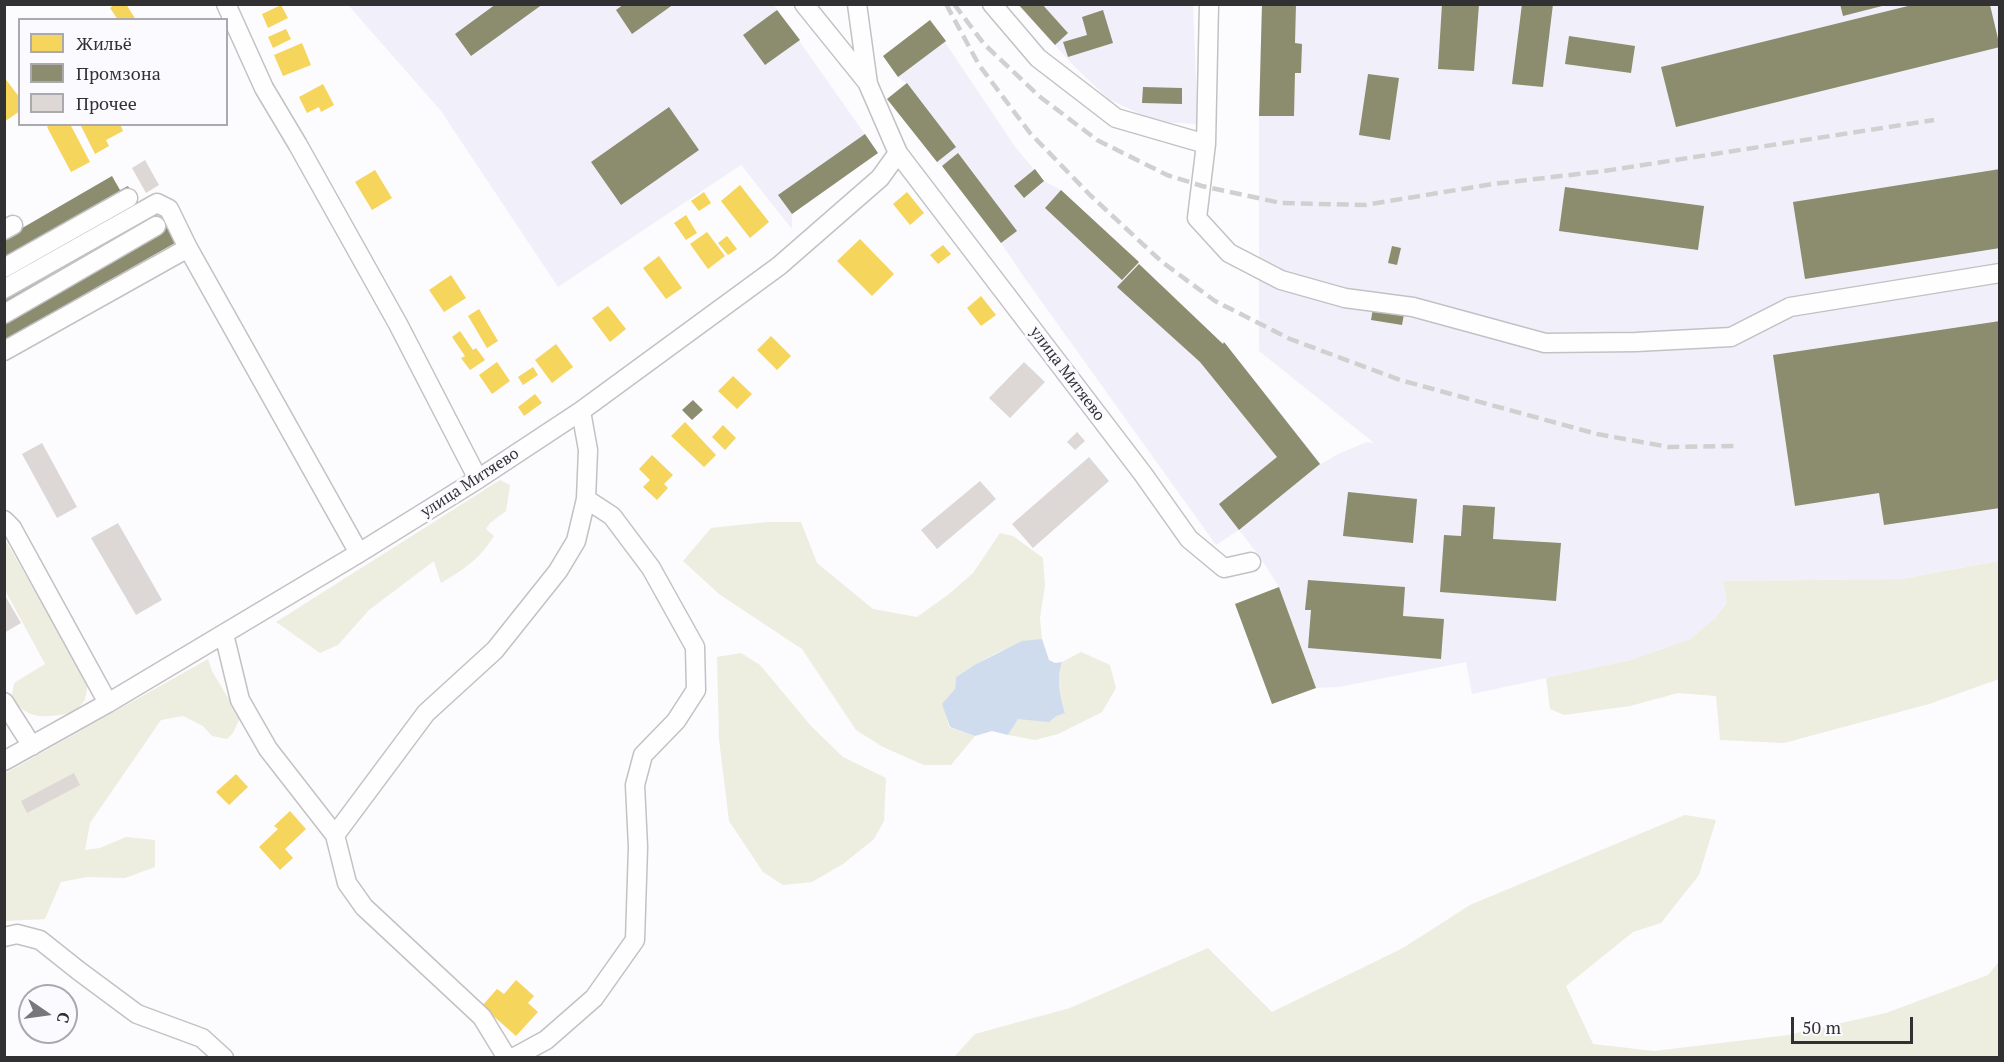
<!DOCTYPE html>
<meta charset="utf-8">
<style>
body{margin:0}
#map{position:relative;width:2004px;height:1062px;overflow:hidden;background:#fcfbfe;font-family:"PT Serif",serif}
canvas{display:block}
.frame{position:absolute;inset:0;border:6px solid #313134;pointer-events:none}
.legend{position:absolute;left:18px;top:18px;width:210px;height:108px;box-sizing:border-box;background:#fbfaff;border:2px solid #aaaaae;margin:0;padding:8px 10px;list-style:none;font-size:18px;color:#313134}
.legend li{display:flex;align-items:center;gap:12px;height:30px}
.legend b{width:30px;border:2px solid #aaaaae}
.north{position:absolute;left:18px;top:984px;width:60px;height:60px;box-sizing:border-box;background:#fbfaff;border:2px solid #aaaaae;border-radius:50%;rotate:103deg;font-size:16px;font-weight:700;line-height:24px;text-align:center;color:#313134}
.north::after{content:'';display:block;margin:auto;width:21px;height:27px;background:#78787b;clip-path:polygon(50% 0,100% 100%,50% 72%,0 100%)}
.scale{position:absolute;left:1791px;top:1017px;width:122px;height:27px;box-sizing:border-box;border:3px solid #313134;border-top:0;padding-left:8px;font-size:18px;line-height:21px;white-space:nowrap;color:#313134;-webkit-text-stroke:4px #fbfaff;paint-order:stroke}
</style>
<div id="map">
<canvas width="2004" height="1062"></canvas>
<div class="frame"></div>
<ul class="legend">
<li><b style="height:16px;background:#f6d55c"></b>Жильё</li>
<li><b style="height:16px;background:#8c8c6e"></b>Промзона</li>
<li><b style="height:16px;background:#ddd8d5"></b>Прочее</li>
</ul>
<div class="north">С</div>
<div class="scale">50 m</div>
</div>
<script>
const c = document.querySelector('canvas').getContext('2d');
c.lineJoin = 'round';
function paint(path, color) {
  c.fillStyle = color;
  c.fill(path, 'evenodd');
}
function strokePath(path, color, width, dash) {
  c.strokeStyle = color;
  c.lineWidth = width;
  c.lineCap = dash ? 'butt' : 'round';
  c.setLineDash(dash || []);
  c.stroke(path);
}
function drawText(font, color, halo, rows, align = 'center') {
  c.font = font + ' "PT Serif",serif';
  c.lineWidth = 6;
  c.setLineDash([]);
  c.textBaseline = 'middle';
  c.strokeStyle = halo;
  c.fillStyle = color;
  for (const [text, x, y, turn = 0] of rows) {
    c.save();
    c.translate(x, y);
    c.rotate((+turn || 0) * Math.PI / 180);
    c.textAlign = isNaN(turn) ? turn : align;
    if (halo) c.strokeText(text, 0, 0);
    c.fillText(text, 0, 0);
    c.restore();
  }
}
const built = new Path2D(`
 M348 5H774L878 153 792 214V229L741 165 558 287 441 111Z
 M1018 5H1193L1198 124 1157 122 1108 99 1075 67Z
 M1262 5H1999V561L1901 579 1723 581 1727 601 1715 618 1690 639 1631 660 1472 694 1466 662 1339 687 1316 688 1279 587 1260 557 1239 530 1216 545 1026 280 1001 243 942 166 937 162 887 99 906 83 898 77 883 56 930 20 1016 148 1044 181 1061 190 1138 262 1139 264 1222 343 1224 342 1321 464 1338 454 1367 442 1374 443 1259 351V116Z`);
const green = new Path2D(`
 M500 480 510 485 506 511 490 523 486 529 494 536C479 560 464 569 441 583L434 561 369 610 338 645 320 653 276 622Z
 M767 522H801L817 563 873 609 917 617 949 594 973 573 1000 533 1013 536 1043 558 1045 585 1040 618 1042 639C1010 643 983 659 956 677L955 689 943 704 949 727 975 736 951 765H924L883 747 856 730 802 649 719 594 683 561 711 528Z
 M4 538 88 683 85 700 75 712C50 717 25 723 12 695L14 683 45 664 5 590Z
 M1999 561V679L1929 704 1784 743 1720 740 1716 696 1678 693 1630 706 1564 715 1550 709 1546 678 1631 660 1690 639 1715 618 1727 602 1723 581 1901 579Z
 M1081 652 1110 665 1116 688 1102 712 1058 734 1035 740 1008 735 1018 719H1031L1065 713C1060 696 1056 679 1062 662Z
 M741 653 760 665 811 726 843 757 886 778 884 821 874 839 843 864 812 882 783 885 763 872 729 821 719 739 717 657Z
 M208 659 212 671 240 718 233 733 227 739 212 736 203 726 183 716 161 720 90 823 85 850 100 848 126 837 155 840V867L125 878 87 877 61 882 45 919 5 921 4 774Z
 M1685 815 1716 820 1699 875 1661 923 1633 932 1566 986 1593 1044 1654 1051 1788 1035 1886 1013 1988 975 1999 962V1057H954L975 1034 1070 1008 1208 948 1272 1012 1403 948 1470 905Z`);
const water = new Path2D(`
 M1042 639 1049 660 1055 663 1062 662C1056 679 1060 696 1065 713L1056 716 1049 722 1018 719 1008 735 992 731 975 736 950 727 942 704 955 689 956 677 976 664 1022 641Z`);
const homes = new Path2D(`
 M115 4H126L136 20H118L110 8Z
 M281 5 288 18 268 28 262 14Z
 M286 29 291 39 273 48 268 37Z
 M302 43 311 65 283 76 274 55Z
 M4 77 20 98V111L4 122Z
 M323 84 334 105 321 112 319 107 307 113 299 97Z
 M52 124H70L90 162 71 172 47 127Z
 M80 124H120L123 131 106 140 109 146 95 154Z
 M375 170 392 198 372 210 355 182Z
 M740 185 769 222 750 238 721 201Z
 M704 192 711 203 699 211 691 201Z
 M907 192 924 213 910 225 893 204Z
 M686 215 697 233 686 240 674 223Z
 M707 232 725 256 708 269 690 244Z
 M727 236 737 249 728 255 718 243Z
 M860 239 894 274 872 296 837 261Z
 M943 245 951 254 938 264 930 255Z
 M659 256 682 288 666 299 643 268Z
 M451 275 466 298 444 312 429 290Z
 M981 296 996 315 981 326 967 308Z
 M608 306 626 329 610 342 592 318Z
 M479 309 498 341 487 348 468 316Z
 M460 331 473 350 476 348 485 360 470 370 461 358 465 356 452 337Z
 M771 336 791 356 777 370 757 350Z
 M556 344 573 367 552 383 535 360Z
 M497 362 510 381 492 394 479 375Z
 M533 367 538 375 523 385 518 377Z
 M733 376 752 394 737 409 718 391Z
 M535 394 542 403 524 416 518 407Z
 M685 422 716 455 704 467 671 436Z
 M723 425 736 438 725 450 712 437Z
 M652 455 673 475 664 484 668 488 657 500 643 487 650 480 639 469Z
 M236 774 248 787 229 805 216 792Z
 M290 811 306 829 285 849 293 858 280 870 259 847 278 829 274 826Z
 M516 980 534 996 528 1003 538 1012 516 1036 482 1006 497 989 504 994Z`);
const industry = new Path2D(`
 M496 4H543L471 56 455 34Z
 M624 4H674L632 34 616 10Z
 M1018 4H1042L1068 33 1055 45Z
 M1262 4H1296L1295 43 1302 44 1301 73H1295L1294 116H1259Z
 M1442 4H1479L1474 71 1438 69Z
 M1522 4H1553L1543 87 1512 84Z
 M1840 4H1886V5L1843 16Z
 M1912 5H1990L2000 47 1676 127 1661 67Z
 M777 10 800 40 765 65 743 35Z
 M1103 10 1113 43 1068 57 1063 42 1087 35 1082 17Z
 M930 20 946 41 898 77 883 56Z
 M1569 36 1635 46 1631 73 1565 64Z
 M1368 74 1399 78 1390 140 1359 135Z
 M907 83 956 147 937 162 887 99Z
 M1143 87 1182 88V104L1142 103Z
 M669 107 699 150 621 205 591 162Z
 M865 134 878 153 792 214 778 195Z
 M958 153 1017 231 1001 243 942 166Z
 M1035 169 1044 181 1024 198 1014 186Z
 M2000 169V248L1805 279 1793 202Z
 M112 176 120 190 128 186 137 202 5 277V238Z
 M1565 187 1704 206 1698 250 1559 231Z
 M1061 190 1139 262 1122 280 1045 208Z
 M157 215 163 227 172 222 182 239 4 340V301Z
 M1392 246 1401 248 1397 265 1388 263Z
 M1139 264 1223 344 1224 342 1320 464 1239 530 1219 504 1277 457 1200 362 1117 287Z
 M1373 308 1404 314 1402 325 1371 320Z
 M2000 321V508L1884 525 1879 493 1795 506 1773 355Z
 M693 400 703 410 692 420 682 410Z
 M1348 492 1417 499 1413 543 1343 536Z
 M1463 505 1495 507 1493 539 1561 543 1556 601 1440 592 1444 535 1461 536Z
 M1308 580 1405 587 1403 616 1444 619 1441 659 1308 648 1311 610H1305Z
 M1279 587 1316 688 1272 704 1235 604Z`);
const building = new Path2D(`
 M145 160 159 185 146 193 132 168Z
 M1024 362 1045 382 1010 418 989 398Z
 M1077 432 1085 441 1075 450 1067 442Z
 M42 443 77 507 57 518 22 454Z
 M1089 457 1109 481 1033 548 1012 524Z
 M980 481 996 499 937 549 921 530Z
 M118 523 162 600 136 615 91 538Z
 M4 594 21 623 4 633Z
 M74 773 80 785 27 813 21 801Z`);
const minor = new Path2D(`
 M226 4 264 88 298 145 398 324 478 479
 M804 4 867 82
 M992 4 1038 58 1116 118 1206 144 1197 218 1229 253 1281 280 1345 298 1413 307 1545 343 1636 342 1731 337 1790 307 2000 273
 M1206 144 1209 4
 M898 153 1143 474 1189 539 1224 568 1251 562
 M4 230 13 225
 M4 268 128 198
 M4 289 157 203 169 209 188 248 359 553
 M4 314 156 226
 M4 351 188 248
 M4 520 12 528 108 703
 M224 634 240 700 268 749 335 835 347 883 364 907 482 1017 507 1058
 M4 702 32 746
 M4 761 108 703 359 553 478 479 581 411 779 266 880 178 898 153 868 84 857 4
 M335 835 426 713 495 650 558 571 576 541 586 499 588 450 581 411
 M4 937 17 934 40 940 79 971 137 1014 202 1038 224 1058
 M513 1058 546 1040 594 998 635 940 638 847 635 785 643 755 676 721 696 690 695 647 651 568 612 516 586 499`);
const rail = new Path2D(`
 M946 4 979 65 1030 133 1090 195 1162 262 1215 301 1290 339 1400 380 1597 434 1669 447 1739 446
 M954 4 984 44 1039 96 1097 140 1167 175 1202 186 1281 203 1365 205 1493 184 1604 171 1934 120`);
const streetNames = [
 ["улица Митяево",1067,374,53],
 ["улица Митяево",470,483,-33]
];
paint(built, '#f1f0fa');
paint(green, '#edede0');
paint(water, '#cedcee');
paint(homes, '#f6d55c');
paint(industry, '#8c8c6e');
paint(building, '#ddd8d5');
strokePath(minor, '#c2c1c4', 21);
strokePath(minor, '#fffeff', 18);
strokePath(rail, '#d0d0d0', 4.5, [12, 6]);
drawText('16px', '#313134', '#fbfaff', streetNames);
</script>
